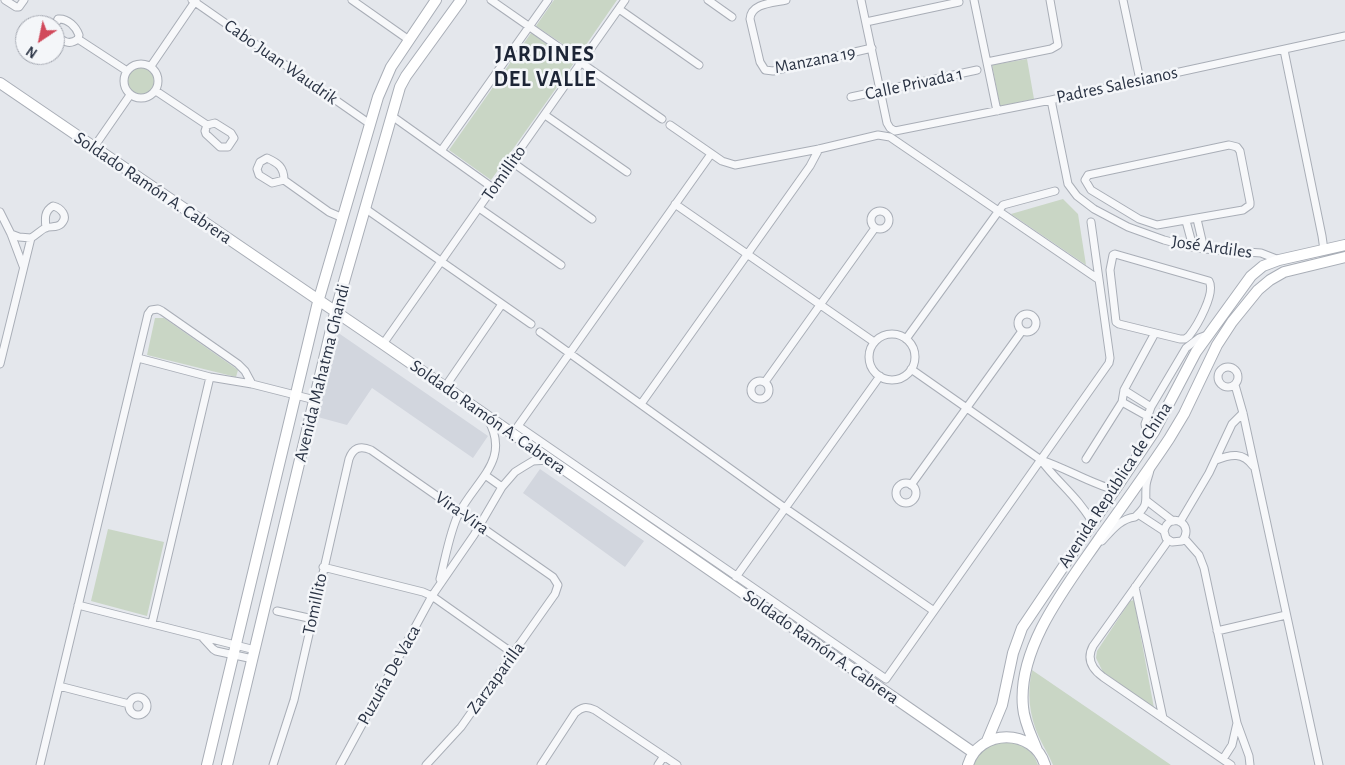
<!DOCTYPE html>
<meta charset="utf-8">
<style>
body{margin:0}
#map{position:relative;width:1345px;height:765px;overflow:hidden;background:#e4e7ec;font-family:"Alegreya Sans",sans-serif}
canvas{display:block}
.north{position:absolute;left:15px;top:15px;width:50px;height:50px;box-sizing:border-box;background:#f4f6f9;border:1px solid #a4a8b1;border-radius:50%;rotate:214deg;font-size:14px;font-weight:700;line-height:20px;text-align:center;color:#2b3445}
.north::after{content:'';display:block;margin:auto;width:18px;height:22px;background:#d1495b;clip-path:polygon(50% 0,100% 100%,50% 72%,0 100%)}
</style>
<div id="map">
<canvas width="1345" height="765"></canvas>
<div class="north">N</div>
</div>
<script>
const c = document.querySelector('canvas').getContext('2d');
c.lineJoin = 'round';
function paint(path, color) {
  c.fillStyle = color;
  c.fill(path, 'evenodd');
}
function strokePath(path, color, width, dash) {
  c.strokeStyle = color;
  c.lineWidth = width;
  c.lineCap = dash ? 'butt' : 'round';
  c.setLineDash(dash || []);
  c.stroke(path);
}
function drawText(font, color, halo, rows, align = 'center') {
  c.font = font + ' "Alegreya Sans",sans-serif';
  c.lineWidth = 5;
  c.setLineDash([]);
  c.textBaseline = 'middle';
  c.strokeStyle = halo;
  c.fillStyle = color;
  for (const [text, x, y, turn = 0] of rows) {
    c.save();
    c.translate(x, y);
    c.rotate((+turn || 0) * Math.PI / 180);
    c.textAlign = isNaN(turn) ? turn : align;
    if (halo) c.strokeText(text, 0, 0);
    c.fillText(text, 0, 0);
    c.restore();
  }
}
const built = new Path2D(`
 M337 332 488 436 473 458 372 388 347 425 314 416Z
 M540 469 644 541 625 567 523 493Z`);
const green = new Path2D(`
 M554 0H617L579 55 536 26Z
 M531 33 574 63 491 180 449 150Z
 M1027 59 1034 99 1000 106 992 65Z
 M124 81a17 17 0 1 1 34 0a17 17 0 1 1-34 0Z
 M1063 199 1078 214 1086 265 1011 214Z
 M155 318H164L238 370 236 377 147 355Z
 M108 529 164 542 147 616 91 601Z
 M1134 600 1154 708 1103 672 1096 658 1097 651 1130 601Z
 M1032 670 1171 765H1053C1049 755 1043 746 1039 737 1029 715 1027 693 1032 670Z
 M1006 740C1021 745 1033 749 1038 765H969L979 749Z`);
const minor = new Path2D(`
 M5 0 16 7H19L24 0
 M192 0 370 124
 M352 0 409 40
 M491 0 662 119
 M708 0 732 17
 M786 0C773 3 751 3 750 19L760 62 765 70 773 71 872 48
 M861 0 887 123 890 128 895 131 1051 100 1345 36
 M974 0 997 111
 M1123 0 1140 80
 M619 9 699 65
 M866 22 959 2
 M55 25 58 19C68 18 76 27 79 35L78 39
 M55 35C63 41 69 46 78 39
 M78 39 127 71
 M1284 50 1322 236 1324 250
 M987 62 1051 49 1058 45 1050 0
 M124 81a17 17 0 1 1 34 0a17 17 0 1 1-34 0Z
 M151 66 196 0
 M156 91 207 125 205 131 206 134 220 147H228L234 138 231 133 215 123 207 125
 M851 97 977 70
 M1051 100 1068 184 1077 196 1094 209 1128 227 1164 240 1187 246 1204 249 1261 253 1279 260
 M545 115 627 172
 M392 116 493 188
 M670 125 722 161 735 165 819 149 878 135 890 137 1098 279
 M1229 145 1237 147 1240 151 1250 202V205L1243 210 1157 225 1139 219 1091 190 1085 180 1088 175Z
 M94 147 130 95
 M441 151 548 0
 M711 154 518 426 886 679 1109 363 1110 358 1091 222
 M512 162 592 219
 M284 180 272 183 259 175 257 169 260 162 267 158C278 163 284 167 284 180L329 212 343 218
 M675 204 874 342
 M479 208 561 265
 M366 209 531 324
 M871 220a9 9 0 1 1 18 0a9 9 0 1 1-18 0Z
 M0 212 11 234 23 266
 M1197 219 1204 249
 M1186 221 1193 247
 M11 234 19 237 31 238C36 235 40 231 45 228 50 226 57 228 61 224 69 216 61 208 53 206 44 211 45 219 46 228
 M1115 254 1209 281C1216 293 1197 326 1189 336L1185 339H1180L1119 324 1116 322 1110 270 1113 255Z
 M1018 323a9 9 0 1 1 18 0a9 9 0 1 1-18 0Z
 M540 332 785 508 934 611
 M869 357a23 23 0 1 1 46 0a23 23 0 1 1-46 0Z
 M906 339 1003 205 1055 191
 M383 344 625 0
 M138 358 210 377 252 384 315 400
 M0 364 31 238
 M1218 377a10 10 0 1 1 20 0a10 10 0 1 1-20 0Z
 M911 369 1041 460C1066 468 1089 483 1115 490
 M751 390a9 9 0 1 1 18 0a9 9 0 1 1-18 0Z
 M765 382 875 228
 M1235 385 1243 413 1319 765
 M445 387 502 304
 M1124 390 1151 407
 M1122 402 1147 416
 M641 404 810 166 819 149
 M1148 441 1145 424 1151 407 1186 348 1199 338 1207 335
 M1086 459 1122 402 1124 390 1155 333
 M1041 460C1057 482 1079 498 1092 522
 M1216 460C1231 454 1243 452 1253 466
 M485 475 502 487
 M896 493a10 10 0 1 1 20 0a10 10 0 1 1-20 0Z
 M911 485 1022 331
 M1147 501 1173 521
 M1138 514 1164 531 1166 538 1172 542 1182 541C1196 524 1169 510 1164 531
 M1180 522 1209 473 1232 424 1243 413
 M1184 538 1199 555 1204 568 1237 723
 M1102 541C1112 530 1120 519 1135 517 1149 504 1145 503 1146 487 1146 481 1149 476 1150 470
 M1168 541 1093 646C1086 659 1092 669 1103 677L1231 765
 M323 567 423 592 432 596 514 654
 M736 577 880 376
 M440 579C445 560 450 530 459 513 477 479 512 459 487 418
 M1135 587 1163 718
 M78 605 255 650
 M277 611 313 619
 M152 623 210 377
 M1217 631 1286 615
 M202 637 213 649 216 651 253 659
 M59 686 129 704
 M129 706a9 9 0 1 1 18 0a9 9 0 1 1-18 0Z
 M1223 759 1232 745 1237 723 1249 756 1250 765
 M40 765 148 314 151 310 158 309 162 311 238 364 245 371 252 384
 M273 765 294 700 349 459C353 448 360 445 371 450L553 577 558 585 555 594 461 727 426 765
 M340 765 432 596 474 535 502 487 515 472 523 467 533 461 549 460
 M541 765 575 713C582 707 586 706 595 710L677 765
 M658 765 664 756`);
const secondary = new Path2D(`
 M0 83 383 344 974 753
 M987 741 1002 705 1013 653 1022 628 1154 432 1196 352 1251 276 1263 266 1279 260 1345 245
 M1037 750C1032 737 1024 722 1023 707 1017 646 1069 583 1101 536 1124 504 1147 472 1169 439L1184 414 1217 345 1232 322 1258 290 1270 280 1284 272 1345 257
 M207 765 318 302 378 97 391 67 436 0
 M227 765 335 313 400 87 406 76 461 0
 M968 765C979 728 1034 728 1045 765`);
const streetNames = [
 ["Manzana 19",815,60,-11],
 ["Cabo Juan Waudrik",281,62,35],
 ["Calle Privada 1",914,84,-12],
 ["Padres Salesianos",1117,85,-12],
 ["Tomillito",504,173,-55],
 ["Soldado Ramón A. Cabrera",153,188,34],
 ["José Ardiles",1212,247,8],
 ["Avenida Mahatma Ghandi",322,373,-76],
 ["Soldado Ramón A. Cabrera",488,417,35],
 ["Avenida República de China",1115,485,-57],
 ["Vira-Vira",462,513,35],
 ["Tomillito",315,604,-78],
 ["Soldado Ramón A. Cabrera",821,647,35],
 ["Puzuña De Vaca",389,675,-61],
 ["Zarzaparilla",496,678,-54]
];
const districtNames = [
 ["JARDINES",545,54],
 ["DEL VALLE",545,79]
];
paint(built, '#d2d6de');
paint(green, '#c9d6c5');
strokePath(minor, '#a9aeb7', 9);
strokePath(secondary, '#a9aeb7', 12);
strokePath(minor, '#f7f8fa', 7);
strokePath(secondary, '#fff', 10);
drawText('18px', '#2b3445', '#f4f6f9', streetNames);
c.letterSpacing = '1px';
drawText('bold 22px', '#1d2536', '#f4f6f9', districtNames);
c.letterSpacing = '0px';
</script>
